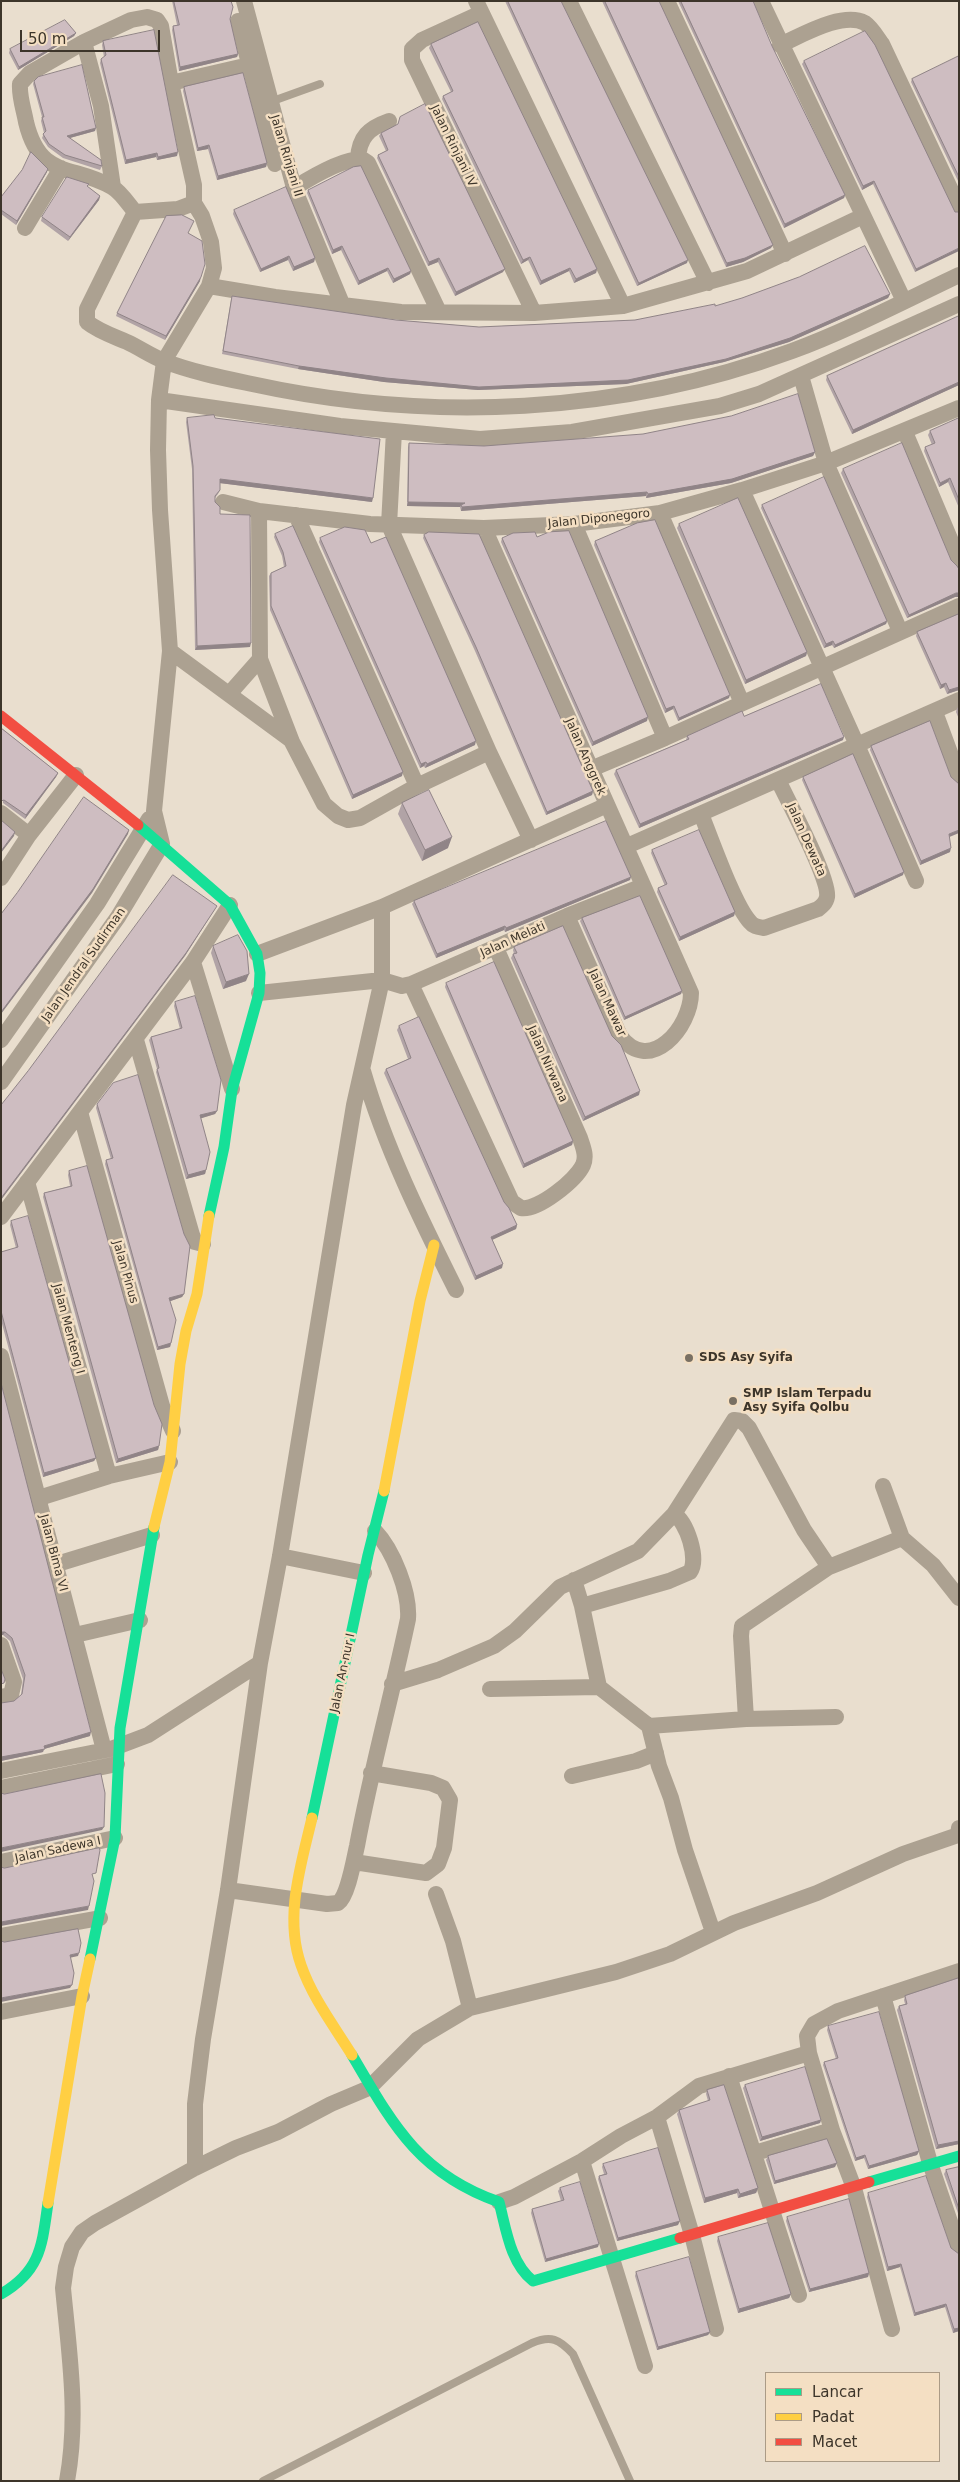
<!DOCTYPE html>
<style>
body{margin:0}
#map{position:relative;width:960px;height:2482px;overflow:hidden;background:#e9dece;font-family:"DejaVu Sans",sans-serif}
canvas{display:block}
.frame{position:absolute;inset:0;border:2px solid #3d352a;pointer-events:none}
.legend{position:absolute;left:765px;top:2372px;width:175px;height:90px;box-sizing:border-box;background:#f4dfc3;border:1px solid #ab9b86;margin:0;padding:6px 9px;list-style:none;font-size:15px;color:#3d352a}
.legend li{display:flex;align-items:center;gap:10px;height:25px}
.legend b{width:25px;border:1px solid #ab9b86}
.scale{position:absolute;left:20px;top:30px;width:140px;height:22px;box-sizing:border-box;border:2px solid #3d352a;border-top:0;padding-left:6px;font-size:15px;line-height:18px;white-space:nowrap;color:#3d352a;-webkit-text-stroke:4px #f4dfc3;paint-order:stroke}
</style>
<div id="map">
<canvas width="960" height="2482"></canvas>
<div class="frame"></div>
<ul class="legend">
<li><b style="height:6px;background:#16e098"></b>Lancar</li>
<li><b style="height:6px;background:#ffcf43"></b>Padat</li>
<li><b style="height:6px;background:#f24e42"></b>Macet</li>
</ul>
<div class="scale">50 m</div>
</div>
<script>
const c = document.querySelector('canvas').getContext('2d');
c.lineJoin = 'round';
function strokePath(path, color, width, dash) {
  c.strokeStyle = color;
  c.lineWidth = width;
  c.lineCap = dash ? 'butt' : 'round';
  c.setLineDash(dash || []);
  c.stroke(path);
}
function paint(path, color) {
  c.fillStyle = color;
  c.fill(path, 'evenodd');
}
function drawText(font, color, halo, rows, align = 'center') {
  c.font = font + ' "DejaVu Sans",sans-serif';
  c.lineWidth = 5;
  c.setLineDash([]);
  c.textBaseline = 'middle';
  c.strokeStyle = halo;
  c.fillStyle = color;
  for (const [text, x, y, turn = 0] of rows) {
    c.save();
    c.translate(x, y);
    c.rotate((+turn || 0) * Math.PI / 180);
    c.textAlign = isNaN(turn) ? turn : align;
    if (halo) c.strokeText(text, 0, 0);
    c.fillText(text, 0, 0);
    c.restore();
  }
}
const lane = new Path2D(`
 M270 102 320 84
 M263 2481 532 2343C551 2335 559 2339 573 2354L630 2481`);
const street = new Path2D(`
 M244 1 294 188 343 306
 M476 1 623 306
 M569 1 708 283
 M667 1 785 254
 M761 1 904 301
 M481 13 422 40 412 49V60L534 313
 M238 21 275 164
 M84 42 101 106 113 187
 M780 45C801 36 842 11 865 23 872 28 877 37 882 44L959 207
 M249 65 171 83 161 26 157 20 147 17 131 20 84 42 30 73 20 84C19 97 24 110 26 122 40 180 72 164 112 187 121 192 129 205 135 212L87 309V322C98 331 113 336 127 342 140 348 151 356 164 361 192 372 223 378 252 384 430 423 621 414 792 351 849 330 904 301 959 275
 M358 159C359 137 369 128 389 121
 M294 188C310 178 343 158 362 159L368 163 439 312
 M135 212 178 209 194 203
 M25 228 61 168
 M209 286 275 297 401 312 534 313 623 306 747 271 863 216
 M801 376 826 463 900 631
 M159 400 340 426 480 439 572 432 720 406 759 394 959 304
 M394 431 389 525 489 752 531 840
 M905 432 959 560
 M742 490 857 745 916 881
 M223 502 259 511 370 524 484 528 574 524 660 513 742 490 826 463 959 408
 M259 511 260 659 292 742 324 804 338 816 348 820 360 818 417 786 489 752
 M660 513 742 703
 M296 515 417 786
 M574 524 665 738
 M484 528 691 993C691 1027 650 1076 620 1036L567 916
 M170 651 291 740
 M230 693 260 659
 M935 712 959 777
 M591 769 665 738 959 606
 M1 813 29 835
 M701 814C711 838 734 905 750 922 754 927 758 927 764 928L818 909C822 906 826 903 827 897 830 879 788 801 778 780
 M627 846 959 700
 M1 878 29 835 76 775
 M257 954 382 907 607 805
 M193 962 232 1089
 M411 984 512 1202 521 1208C538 1211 576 1180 583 1165 587 1156 583 1147 580 1138L496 948
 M259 993 382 980 402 986 411 984 567 916 643 886
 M1 1040 97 904 149 819
 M136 1040 192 1235 195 1242 203 1244
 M363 1071C385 1147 421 1220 456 1290
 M1 1082 118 917 162 844 154 811 170 651 160 510 158 450 159 400 164 361 209 286 214 268 211 242 202 216 194 203V185L171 83
 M80 1112 162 1406 173 1431
 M27 1182 109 1476
 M1 1217 193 962 230 905
 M1 1356 104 1750
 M883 1486 902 1538 933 1565 959 1598
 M39 1498 109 1476 170 1462
 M280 1556 364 1573
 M57 1564 152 1535
 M574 1580 582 1606 599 1687 649 1726 659 1766 671 1798 685 1850 713 1932
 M582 1606 669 1581 690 1572C699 1559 687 1522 674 1514
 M75 1635 140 1620
 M1 1645 14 1682 11 1695 1 1697
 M392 1684 438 1670 494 1646 515 1631 560 1587 638 1551 674 1514 734 1420 742 1421 749 1428 804 1530 829 1567 902 1538
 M490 1689 599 1687
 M746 1719 741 1636 742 1626 829 1567
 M649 1726 746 1719 836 1717
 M1 1771 111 1749 148 1735 260 1663
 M572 1776 636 1761 656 1753
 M1 1788 117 1764
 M1 1862 115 1838
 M354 1862 426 1873 438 1864 444 1848 450 1800 443 1788 431 1783 371 1773
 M228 1890 327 1904 338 1903C348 1896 354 1859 357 1846 371 1770 392 1695 408 1619 410 1592 393 1550 375 1531
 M436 1894 453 1941 470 2008
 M1 1936 100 1918
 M883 1996 930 2163 959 2248
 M1 2012 82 1996
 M729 2076 799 2295
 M657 2117 692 2235 716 2329
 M755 2153 832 2130
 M582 2161 645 2366
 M195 2168V2104L203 2039 228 1890 260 1663 280 1556 354 1105 382 980V907
 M499 2202 514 2197 582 2161 621 2136 657 2117 699 2086 809 2053
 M892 2329 854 2188 832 2130 809 2053 807 2036 814 2024 838 2011 959 1971
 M67 2481C79 2416 69 2352 63 2288L66 2267 72 2247 82 2232 95 2223 195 2168 236 2148 278 2132 331 2104 369 2088 418 2039 470 2008 616 1972 670 1954 734 1923 817 1893 903 1854 958 1835 959 1828`);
const fast = new Path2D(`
 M138 825 230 905 257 954 260 973 259 993 232 1090 224 1147 209 1216
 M312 1818 368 1555 384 1491
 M90 1959 115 1838 120 1728 154 1527
 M352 2055C393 2125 419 2174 499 2202 506 2228 510 2263 533 2281L680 2238
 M869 2182 959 2156
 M1 2294C41 2271 42 2245 48 2203`);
const slow = new Path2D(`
 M384 1491 420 1301 434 1245
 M154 1527 170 1462 180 1364 186 1331 197 1294 209 1216
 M312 1818C301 1865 284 1917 301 1965 312 1997 334 2026 352 2055
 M48 2203 82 1996 90 1959`);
const jam = new Path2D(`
 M1 716 138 825
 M680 2238 869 2182`);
const wall = new Path2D(`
 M172 1H231L230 19 238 54 237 57 179 71 172 30 173 26 177 25Z
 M505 1H561L687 263 637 286Z
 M602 1H659L771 248 743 262 726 267Z
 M678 1H753L772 46 845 195 844 198 784 228Z
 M76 33 74 36 18 70 9 53 10 49Z
 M103 41 177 156 157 160 156 157 125 164 100 63 101 59 104 57 102 45Z
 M431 44 597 269 596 273 574 283 569 271 540 285 528 260 521 264 442 99 443 96 451 92 429 48Z
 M959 56V183L911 82 912 79Z
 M804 61 955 212 915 272 873 184 862 190 802 64Z
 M34 81 95 131 70 138 102 166 100 170 63 158 48 147 42 138 44 133 41 121 42 117 33 84Z
 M184 87 267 163 266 167 217 180 208 149 197 151 183 91Z
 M381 133 503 272 455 296 438 262 428 266 377 158 378 155 386 151 379 136Z
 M47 172 16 225 1 214V197Z
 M88 187 100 196 99 200 68 241 41 221 42 217Z
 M308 190 411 271 410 274 393 283 387 271 358 285 341 250 332 254 307 193Z
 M234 210 315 258 314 262 293 271 288 260 260 272 233 214Z
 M189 233 200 281 165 340 116 316 117 313Z
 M890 294 888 298 789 342 724 362 626 384 478 390 384 382 298 369 222 354 231 300 232 296 396 320 479 327 635 320 715 306Z
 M959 316V385L852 434 826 380 827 376Z
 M187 418H215L372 502 220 483V490L218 494 215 498V502L250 647 195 650 192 469 186 422Z
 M959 418V508L948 482 939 487 924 451 925 447 932 445 928 435 930 431Z
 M409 443 484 446 815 452 813 456 731 483 646 498V496L461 511 460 507 407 506 408 447Z
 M843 469 955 597 907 618 841 473Z
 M762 505 887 621 886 624 834 648 832 645 824 648 761 508Z
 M679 524 807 652 806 656 745 684 677 528Z
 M275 534 402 776 352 799 270 610 269 576 271 573 284 567 282 556 274 537Z
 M424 535 593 791 592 795 546 815 475 651 423 538Z
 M537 537 647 721 592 746 501 542 502 538Z
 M320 538 371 543 475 745 425 768 424 766 420 768 319 542Z
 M595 541 729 698 678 721 673 709 665 713 594 545Z
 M959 614V690L947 694 944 687 940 689 916 636 917 632Z
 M959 707V719L956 712 957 708Z
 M744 716 843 740 639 828 614 774 616 770 686 740 687 736Z
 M1 728 58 773 56 777 25 819 3 803Z
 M871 746 949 837 950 852 920 865 870 750Z
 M803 777 903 875 854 898 802 780Z
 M402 803 448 848 422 861 398 814Z
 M652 850 735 912 734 916 679 941 657 892 658 888 665 886 651 853Z
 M630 880 505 932 504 930 436 958 412 904 414 901Z
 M582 918 682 991 681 994 624 1020 580 921Z
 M213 946 246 981 223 989 211 953Z
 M514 947 612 1036 639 1095 583 1121 511 958 513 954H514L513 950Z
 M446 983 573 1141 572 1145 523 1168 445 987Z
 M175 1002 217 1111 215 1114 201 1118 206 1170 205 1174 186 1179 156 1072 157 1069 149 1040 151 1037 180 1029 174 1006Z
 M399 1026 517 1225 516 1229 492 1239 502 1268 475 1280 384 1073 386 1069 408 1059 397 1030Z
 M97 1104 184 1294 182 1297 170 1301 171 1343 170 1347 157 1350 105 1164 106 1160 111 1159 96 1108Z
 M69 1171 159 1446 158 1450 116 1463 43 1197 44 1193 70 1186 68 1175Z
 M11 1221 96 1458 94 1461 43 1477 1 1320V1252L16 1248 10 1225Z
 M1 1383 90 1736 44 1749 43 1752 1 1761V1703L14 1701 21 1695 23 1679 10 1641 3 1635Z
 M905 1996 959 2144 936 2149 897 2010 899 2006 905 2004 904 2000Z
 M828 2026 919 2151 917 2155 868 2169 864 2158 855 2161 823 2065 824 2062 836 2059 827 2030Z
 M745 2085 821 2120 820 2123 760 2141 743 2088Z
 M707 2090 758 2188 756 2193 738 2198 737 2193 704 2203 677 2114 679 2110 708 2101 706 2094Z
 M768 2156 835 2167 774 2184 766 2160Z
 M603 2164 678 2225 617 2241 598 2179 599 2176 604 2174 602 2167Z
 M959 2167V2216L944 2174 946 2170Z
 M560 2188 598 2247 545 2262 531 2213 532 2209 561 2201 558 2191Z
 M868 2193 951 2248 959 2254V2331L953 2333 945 2307 914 2316 900 2267 887 2271 867 2197Z
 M787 2217 869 2273 868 2277 809 2292 786 2221Z
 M718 2237 791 2294 789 2298 738 2313 717 2241Z
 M636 2272 710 2332 708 2335 657 2350 635 2276Z`);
const shadedWall = new Path2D(`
 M76 33 74 36 18 70 19 67Z
 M238 54 237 57 179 71 180 67Z
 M96 128 95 131 66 139 67 136Z
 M209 145 208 149 197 151 198 148Z
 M178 152 177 156 157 160 158 157Z
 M157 153 156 157 125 164 126 160Z
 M267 163 266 167 217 180 218 176Z
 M48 169 47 172 16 225 17 221Z
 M874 181 873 184 862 190 863 186Z
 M845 195 844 198 784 228 785 224Z
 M100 196 99 200 68 241 70 237Z
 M773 245 771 248 743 262 726 267 727 263Z
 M342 246 341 250 332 254 333 250Z
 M959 248V251L915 272 916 269Z
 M289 256 288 260 260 272 261 269Z
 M530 257 528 260 521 264 523 260Z
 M315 258 314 262 293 271 294 267Z
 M439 258 438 262 428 266 429 262Z
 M688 260 687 263 637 286 639 283Z
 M388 268 387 271 358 285 359 281Z
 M570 268 569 271 540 285 541 281Z
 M505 269 503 272 455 296 456 292Z
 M597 269 596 273 574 283 576 279Z
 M411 271 410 274 393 283 394 279Z
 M201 277 200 281 165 340 166 336Z
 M890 294 888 298 789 342 724 362 626 384 478 390 384 382 298 369 299 366Z
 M959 382V385L852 434 853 430Z
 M815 452 813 456 731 483 646 498 648 494Z
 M950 478 948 482 939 487 940 483Z
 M220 479 373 498 372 502 219 483Z
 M647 492 646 496 461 511 462 507Z
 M408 502 465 503 461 505 460 507 407 506Z
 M956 593H959V597H955L907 618 909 615Z
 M887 621 886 624 834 648 835 645Z
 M833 641 832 645 824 648 826 644Z
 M251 643 250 647 195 650 197 646Z
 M807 652 806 656 745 684 746 680Z
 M946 683 944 687 940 689 941 685Z
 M959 687V690L947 694 949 690Z
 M730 695 729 698 678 721 679 718Z
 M674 706 673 709 665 713 666 709Z
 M648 717 647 721 592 746 593 742Z
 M844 737 843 740 639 828 640 824Z
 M476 741 475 745 425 768 427 764Z
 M426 762 424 766 420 768 421 764Z
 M403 772 402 776 352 799 353 795Z
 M58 773 56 777 25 819 26 815Z
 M593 791 592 795 546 815 547 812Z
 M129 830 128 834 92 893 1 1014V1012Z
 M959 830V833L947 838 949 834Z
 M15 832 14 836 1 853V851Z
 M452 837 448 848 422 861 425 850Z
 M951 848 950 852 920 865 921 861Z
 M904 872 903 875 854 898 855 894Z
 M631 877 630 880 505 932 506 928Z
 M217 906 215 909 185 956 1 1200V1198Z
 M735 912 734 916 679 941 680 937Z
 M505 926 504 930 436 958 437 954Z
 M249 974 246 981 223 989 226 982Z
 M682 991 681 994 624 1020 625 1017Z
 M640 1091 639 1095 583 1121 585 1117Z
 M217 1111 215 1114 199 1119 200 1115Z
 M573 1141 572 1145 523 1168 524 1164Z
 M206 1170 205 1174 186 1179 188 1175Z
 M517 1225 516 1229 490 1241 491 1237Z
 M503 1264 502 1268 475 1280 476 1276Z
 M184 1294 182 1297 168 1302 169 1298Z
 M171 1343 170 1347 157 1350 158 1347Z
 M159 1446 158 1450 116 1463 118 1459Z
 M96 1458 94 1461 43 1477 44 1473Z
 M1 1632H5L3 1635H1Z
 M91 1732 90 1736 44 1749 43 1752 1 1761V1757L44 1746Z
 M104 1827 102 1830 1 1852V1848Z
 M89 1906 88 1910 1 1926V1922Z
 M79 1953 78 1956 69 1958 70 1955Z
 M72 1985 70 1988 1 2002V1998Z
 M821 2120 820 2123 760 2141 762 2137Z
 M959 2141V2144L936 2149 938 2145Z
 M919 2151 917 2155 868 2169 869 2166Z
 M865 2155 864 2158 855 2161 856 2158Z
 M837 2163 835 2167 774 2184 775 2181Z
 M758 2188 756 2193 738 2198 740 2194Z
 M738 2189 737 2193 704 2203 705 2198Z
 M680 2221 678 2225 617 2241 618 2238Z
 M599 2244 598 2247 545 2262 546 2259Z
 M901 2264 900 2267 887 2271 888 2267Z
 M869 2273 868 2277 809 2292 810 2289Z
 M791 2294 789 2298 738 2313 739 2309Z
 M946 2304 945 2307 914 2316 915 2313Z
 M959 2328V2331L953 2333 954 2329Z
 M710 2332 708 2335 657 2350 658 2347Z`);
const building = new Path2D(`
 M174 1H231L233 7 230 19 238 54 180 67 173 26 179 25Z
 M508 1H561L688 260 639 283Z
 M605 1H659L773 245 745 258 727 263Z
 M681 1H753L772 46 845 195 785 224Z
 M65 20 76 33 19 67 10 49Z
 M478 22 597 269 576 279 570 268 541 281 530 257 523 260 443 96 453 91 431 44Z
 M154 30 178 152 158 157 157 153 126 160 101 59 106 55 103 41Z
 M865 31 875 45 955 212H959V248L916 269 874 181 863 186 804 61Z
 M959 56V177L912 79Z
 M82 65 96 128 67 136 101 160 102 166 65 155 49 144 43 134 46 131 42 117H44L34 81 38 77Z
 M243 73 267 163 218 176 209 145 198 148 184 87Z
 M425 104 505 269 456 292 439 258 429 262 378 155 388 150 381 133 398 124 400 117Z
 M31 152 48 169 17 221 1 210V197L22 170Z
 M361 166 411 271 394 279 388 268 359 281 342 246 333 250 308 190 353 167Z
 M67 177 89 184 87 186 100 196 70 237 42 217Z
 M286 187 315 258 294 267 289 256 261 269 234 210Z
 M182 215 194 221 188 233 202 241 205 264 201 277 166 336 117 313 166 216Z
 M865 246 890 294 790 338 726 359 628 380 479 387 386 378 299 366 223 351 232 296 396 320 479 327 635 320 715 304V306L742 298 799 277Z
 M959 316V382L853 430 827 376Z
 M798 394 815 452 732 479 648 494 647 492 462 507 461 505 465 503 408 502 409 443 484 446 643 434 731 416Z
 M214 415 215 418 380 439 373 498 220 479V490L215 496V502L220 507V514L250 515 251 643 197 646 193 466 187 418Z
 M959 418V500L950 478 940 483 925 447 935 443 930 431Z
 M902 443 951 560 957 566 959 569V593H956L909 615 843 469Z
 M824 477 887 621 835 645 833 641 826 644 762 505Z
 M738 498 807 652 746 680 679 524Z
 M655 520 730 695 679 718 674 706 666 709 595 541 637 523Z
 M293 526 403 772 353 795 271 606V573L286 566 283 552 275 534Z
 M345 527 365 530 371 543 386 537 476 741 427 764 426 762 421 764 320 538Z
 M569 531 648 717 593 742 502 538 513 533 535 532 537 537 549 532Z
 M429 532 479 534 593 791 547 812 476 647 424 535Z
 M959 614V687L949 690 946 683 941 685 917 632Z
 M821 684 844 737 640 824 616 770 689 739 687 736 742 711 744 716Z
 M930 721 951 777 959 784V830L949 834 951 848 921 861 871 746Z
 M1 728 58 773 26 815 4 800 1 801Z
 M853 754 904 872 855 894 803 777Z
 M429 790 452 837 425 850 402 803Z
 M84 797 129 830 93 889 1 1012V914L17 893Z
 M1 820 15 832 1 851Z
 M606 821 631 877 506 928 505 926 437 954 414 901Z
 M699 830 735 912 680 937 658 888 667 884 652 850Z
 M173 875 217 906 186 953 1 1198V1105L28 1071Z
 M640 896 682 991 625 1017 582 918Z
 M563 926 612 1036 621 1045 640 1091 585 1117 513 954 517 953 514 947Z
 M238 935 247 951 249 974 226 982 213 946Z
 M494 962 573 1141 524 1164 446 983Z
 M195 996 221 1080 217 1111 200 1115 210 1152 206 1170 188 1175 157 1069 159 1068 151 1037 182 1028 175 1002Z
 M419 1017 504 1202 509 1208 517 1225 491 1237 503 1264 476 1276 386 1069 411 1058 399 1026Z
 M138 1075 184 1234 190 1246 184 1294 169 1298 176 1320 171 1343 158 1347 106 1160 113 1158 97 1104 113 1083Z
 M87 1166 154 1405 162 1424 159 1446 118 1459 44 1193 72 1186 69 1171Z
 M28 1216 96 1458 44 1473 1 1311V1252L18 1247 11 1221Z
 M1 1383 91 1732 44 1746 45 1749 1 1757V1703L14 1701 22 1694 25 1675 12 1638 5 1632H1Z
 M1 1669 5 1679 4 1683 1 1684Z
 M101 1774 105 1793 104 1827 1 1848V1793L4 1794Z
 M99 1848 100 1850 96 1873 92 1874 94 1881 89 1906 1 1922V1867L4 1868Z
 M78 1929 81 1943 79 1953 70 1955 74 1973 72 1985 1 1998V1941L4 1942Z
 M959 1978V2141L938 2145 899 2006 907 2004 905 1996Z
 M879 2012 919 2151 869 2166 865 2155 856 2158 824 2062 838 2058 828 2026Z
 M805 2067 821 2120 762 2137 745 2085Z
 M724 2085 758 2188 740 2194 738 2189 705 2198 679 2110 710 2100 707 2090Z
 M827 2139 837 2163 775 2181 768 2156Z
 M658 2148 680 2221 618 2238 599 2176 607 2174 603 2164Z
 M959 2167V2209L946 2170Z
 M926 2176 951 2248 959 2254V2328L954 2329 946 2304 915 2313 901 2264 888 2267 868 2193Z
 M580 2182 599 2244 546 2259 532 2209 564 2200 560 2188Z
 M849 2199 869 2273 810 2289 787 2217Z
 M768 2223 791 2294 739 2309 718 2237Z
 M689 2257 710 2332 658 2347 636 2272Z`);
const markers = [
 [689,1358,5,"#797063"],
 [733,1401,5,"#797063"]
];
const streetNames = [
 ["Jalan Rinjani IV",453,146,64],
 ["Jalan Rinjani II",286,156,73],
 ["Jalan Diponegoro",599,519,-6],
 ["Jalan Anggrek",585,757,66],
 ["Jalan Dewata",806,840,66],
 ["Jalan Melati",513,940,-24],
 ["Jalan Jendral Sudirman",84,965,-55],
 ["Jalan Mawar",607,1003,65],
 ["Jalan Nirwana",547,1064,66],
 ["Jalan Pinus",125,1272,74],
 ["Jalan Menteng I",68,1329,75],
 ["Jalan Bima VI",53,1553,75],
 ["Jalan An-nur I",343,1673,-78],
 ["Jalan Sadewa I",58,1850,-12]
];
const poiNames = [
 ["SDS Asy Syifa",699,1358],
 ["SMP Islam Terpadu",743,1394],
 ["Asy Syifa Qolbu",743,1408]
];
strokePath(lane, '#aca191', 8);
strokePath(street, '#aca191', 16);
strokePath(fast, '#16e098', 11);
strokePath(slow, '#ffcf43', 11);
strokePath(jam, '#f24e42', 11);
paint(wall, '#b1a3a6');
paint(shadedWall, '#908487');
paint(building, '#cebdc1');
strokePath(building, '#908487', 1);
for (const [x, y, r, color] of markers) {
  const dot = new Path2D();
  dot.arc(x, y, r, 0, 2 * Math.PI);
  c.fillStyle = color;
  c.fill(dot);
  strokePath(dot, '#f4dfc3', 2);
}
drawText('12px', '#3d352a', '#f4dfc3', streetNames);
drawText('bold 12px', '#3d352a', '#f4dfc3', poiNames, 'left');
</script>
